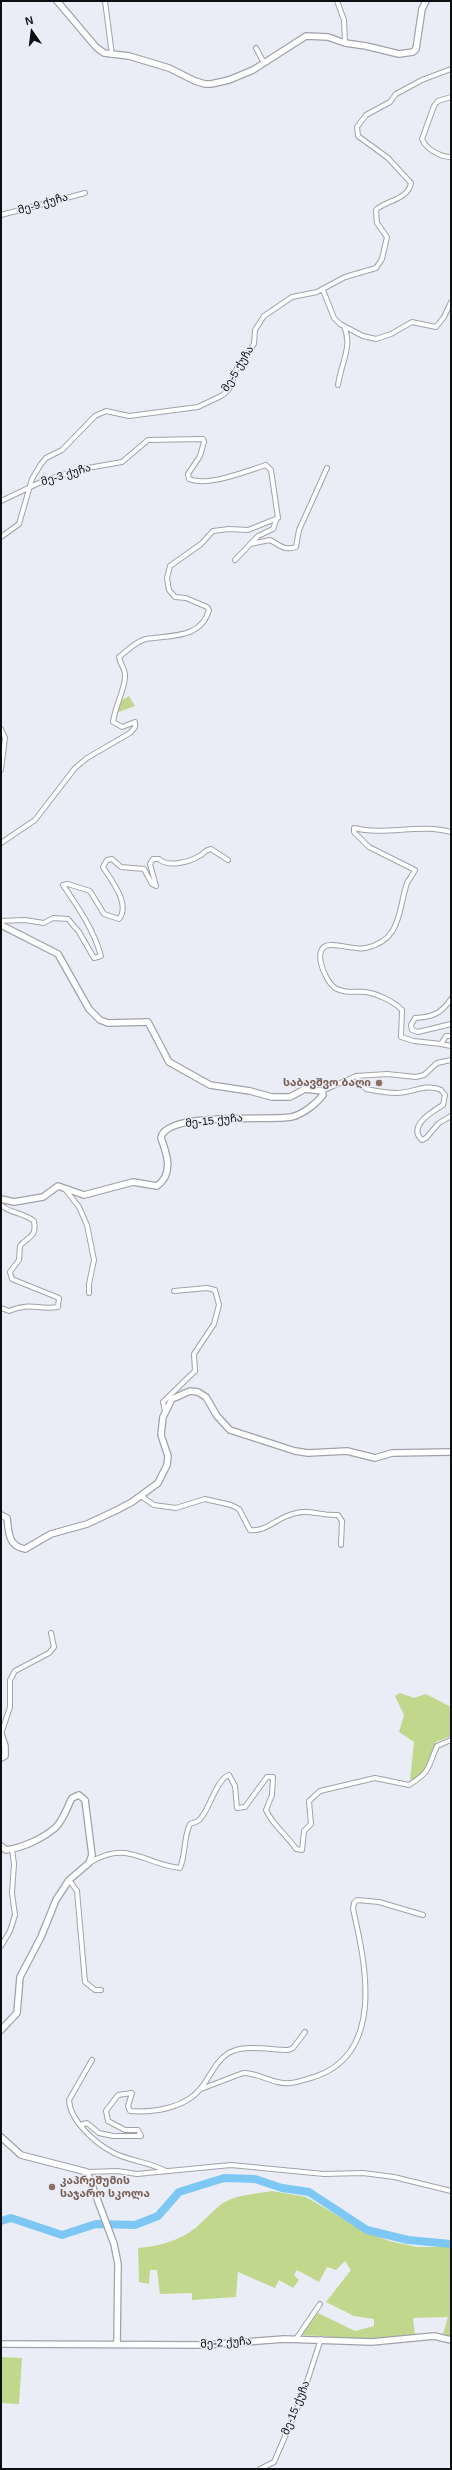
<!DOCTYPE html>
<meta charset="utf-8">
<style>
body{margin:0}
#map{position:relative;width:452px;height:2470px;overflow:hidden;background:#ebedf6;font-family:Arial,sans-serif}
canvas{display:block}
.frame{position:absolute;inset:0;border:2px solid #0d0e11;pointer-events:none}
.north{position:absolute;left:12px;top:12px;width:40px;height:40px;-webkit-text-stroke:3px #ebedf6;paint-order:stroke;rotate:346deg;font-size:11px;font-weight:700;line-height:16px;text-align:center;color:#0d0e11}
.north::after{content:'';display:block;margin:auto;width:14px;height:18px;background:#0d0e11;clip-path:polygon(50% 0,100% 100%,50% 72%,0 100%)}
</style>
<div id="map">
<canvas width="452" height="2470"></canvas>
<div class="frame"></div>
<div class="north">N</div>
</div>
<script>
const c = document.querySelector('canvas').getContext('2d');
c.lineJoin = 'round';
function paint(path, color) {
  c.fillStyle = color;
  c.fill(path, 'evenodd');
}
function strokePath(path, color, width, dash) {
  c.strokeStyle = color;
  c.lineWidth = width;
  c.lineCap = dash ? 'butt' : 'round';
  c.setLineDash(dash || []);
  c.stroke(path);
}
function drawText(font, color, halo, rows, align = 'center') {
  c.font = font + ' Arial,"Noto Sans Georgian",sans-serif';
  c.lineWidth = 3;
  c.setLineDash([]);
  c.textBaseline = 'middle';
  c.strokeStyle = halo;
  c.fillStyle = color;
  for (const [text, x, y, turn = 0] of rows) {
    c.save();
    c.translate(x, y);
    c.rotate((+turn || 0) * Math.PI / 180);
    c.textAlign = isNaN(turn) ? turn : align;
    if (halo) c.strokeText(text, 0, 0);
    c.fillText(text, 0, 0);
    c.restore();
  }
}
const green = new Path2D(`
 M129 696 135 706 116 713 119 702Z
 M400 1693 414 1698 426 1694 451 1707V1736L436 1742 424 1775 410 1780 414 1742 399 1732 404 1715 395 1696Z
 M272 2191 306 2197 364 2231 389 2241 417 2247H451V2337L443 2334 448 2317 413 2318 415 2335 370 2339 301 2335 318 2313 355 2331 374 2326V2319L354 2316 326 2302 351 2270 345 2261 336 2270 327 2267 319 2282 297 2270 294 2275 299 2280 293 2288 279 2280 275 2288 238 2272 236 2297 192 2300V2293L160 2294 157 2270H150L149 2284 139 2282 138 2248C162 2246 185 2239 202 2222 209 2216 217 2206 225 2202 239 2194 257 2194 272 2191Z
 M1 2357 22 2358 19 2404 1 2403Z`);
const stream = new Path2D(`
 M190 2348H214`);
const river = new Path2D(`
 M1 2221 11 2218 62 2235 96 2224 135 2225 158 2216 179 2192 224 2178 255 2179 282 2188 309 2192 367 2230 408 2240 451 2244`);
const street = new Path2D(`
 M105 1 112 55
 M337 1 344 20 345 43
 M256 48 264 63
 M451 97 438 101 434 106 422 139C426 149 440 157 451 157
 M1 215 85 193
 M323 290 334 318 340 324 363 336 376 339 391 334 412 322 436 327 444 317 451 302
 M338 385C341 363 353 347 344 326
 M1 501 43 481 82 469 122 462 148 440 203 439 204 442 200 456 188 474 189 479C208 487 247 471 266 465L271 470 278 518 248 530 229 529 213 531 201 544 170 566 167 578 169 590 175 597 186 598 207 607 209 610C201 639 170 635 146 639 136 641 127 651 119 657 120 664 125 669 125 675 126 687 115 706 113 722L122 727 135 722V727L130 733 87 758 75 768 35 820 1 843
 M1 537 19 524 32 479 41 464 46 458 62 450 95 416 106 411 129 416 198 407 223 395 229 389 237 368 254 344 255 330 264 316 292 297 317 292 345 277 376 268 382 259 387 237 377 223 376 210C386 200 408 200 411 183L388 158 358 136 357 127 366 115 390 102 396 94 422 80 451 69
 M250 544 270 540C280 545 284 551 296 547L299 530 327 468
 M235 560 258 536 273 529 277 518
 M1 729 5 738 1 770
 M1 921 25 920 44 923 53 918 68 919 79 932 94 958 101 956C94 930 78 907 63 885L68 884 90 891 104 914 119 919C131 904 111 880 103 867L107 860 112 859 121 867 144 869 152 884 156 886 150 864 153 859H159C168 868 190 862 201 855 205 852 205 850 211 849L228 860
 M451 999C441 1014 432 1017 415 1018L411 1025 412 1030 418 1032 451 1024
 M451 1036H446L441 1044 451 1046
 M441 1044 414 1041 401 1037 402 1010C395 1002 376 993 365 992 354 991 346 994 335 988 324 980 309 943 333 945 342 945 356 950 366 948 402 940 398 910 407 883 409 879 413 875 415 870L369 847 354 832V828C386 836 420 823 451 832
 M356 1076 366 1089C376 1091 387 1093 397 1093 411 1093 428 1083 441 1090L445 1095 443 1105C433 1111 407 1126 422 1140L426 1138 439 1123 451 1116
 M322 1091 356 1076 387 1074 416 1077 424 1075 437 1063 451 1060
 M65 1189 79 1207 87 1225 94 1260 89 1284V1293
 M1 1205C9 1213 24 1213 34 1221 37 1238 28 1236 20 1246L19 1260 10 1272 12 1279 59 1298 58 1307C37 1310 31 1302 9 1311L1 1308
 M165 1411 163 1402 195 1371 194 1354 214 1324 219 1305 215 1290 207 1288 174 1291
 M141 1496 154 1505 176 1508 205 1499 231 1505 239 1509 250 1530C264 1532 274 1521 287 1516 308 1507 317 1516 338 1515L342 1521 341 1545
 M1 1734 10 1707V1680L15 1671 49 1653 54 1647 51 1633
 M89 1863C128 1839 143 1864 180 1868 186 1854 183 1839 190 1824 193 1823 197 1822 199 1820 208 1814 216 1779 229 1775L235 1786 237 1808 245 1807 267 1777H273L272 1795 266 1810C273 1826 287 1835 296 1849L302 1850 304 1831 311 1824 309 1801 320 1791 375 1778 409 1785C431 1771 427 1769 437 1746L451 1740
 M69 1880 77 1891 85 1982 95 1990H101
 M1 1946 10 1931 15 1915 12 1893 14 1864 12 1849
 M92 2060 69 2100C70 2121 96 2144 114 2153 130 2161 149 2162 166 2171
 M201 2089 243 2073C260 2073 274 2085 290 2083 298 2083 306 2079 314 2077 385 2054 366 1965 353 1909L354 1903 357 1900 379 1902 423 1915
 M80 2125 87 2123 99 2133 113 2136H141L138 2130H125L108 2121 106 2111 118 2095 132 2093 128 2106 130 2111C153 2113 186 2108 201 2088 211 2076 217 2057 233 2051 249 2045 271 2050 288 2050L293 2048 305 2032
 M87 2172 117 2171 137 2174 231 2165 324 2174 363 2173 394 2177 451 2191
 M296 2339 320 2304
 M260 2469 274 2462 302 2397 321 2339`);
const secondary = new Path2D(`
 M57 1 96 47 104 53 129 56 169 68 195 81 205 84H211L229 80 253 70 306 36 328 37 345 43 366 46 399 54 413 52 416 49 422 9 426 1
 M1 925 58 954 89 1009 100 1020 108 1023 148 1022 169 1062 210 1085 250 1091 272 1097H290L305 1089 322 1091 323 1095C316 1104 302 1115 291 1117 270 1121 165 1111 161 1138 167 1154 174 1174 157 1186L133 1182 84 1195 58 1186 43 1197 14 1202 1 1199
 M1 1515 7 1518C9 1533 8 1546 25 1549L51 1534 87 1524 117 1510 132 1502 158 1483 167 1465 168 1456 161 1435 163 1417 172 1399 190 1391 198 1392 206 1397 217 1416 230 1430 295 1451 308 1453 347 1451 375 1458 392 1453 451 1452
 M1 1734 5 1746V1756L1 1758
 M1 1846 6 1850C22 1848 42 1839 55 1828 63 1821 67 1807 72 1798L79 1795 85 1800 92 1855 89 1863 69 1880 56 1900 41 1937 20 1977 17 2013 1 2030
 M1 2137 21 2155 87 2172 114 2244 118 2264 117 2344
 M1 2344 206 2345 284 2339 372 2342 434 2336 451 2340`);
const markers = [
 [379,1083,4,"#8d6e63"],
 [52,2187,4,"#8d6e63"]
];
const streetNames = [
 ["მე-9 ქუჩა",43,204,-16],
 ["მე-5 ქუჩა",238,369,-59],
 ["მე-3 ქუჩა",66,475,-17],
 ["მე-15 ქუჩა",214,1121,-6],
 ["მე-2 ქუჩა",226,2343,-4],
 ["მე-15 ქუჩა",296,2408,-68]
];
const educationNames = [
 ["საბავშვო ბაღი",371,1083],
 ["კაპრეშუმის",60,2181,"left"],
 ["საჯარო სკოლა",60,2194,"left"]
];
paint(green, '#c0d78c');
strokePath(stream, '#7cc7f3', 1.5);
strokePath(river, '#7cc7f3', 8);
strokePath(street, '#a0a2aa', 6);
strokePath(secondary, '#a0a2aa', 8);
strokePath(street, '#fff', 4);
strokePath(secondary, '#fff', 5.5);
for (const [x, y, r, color] of markers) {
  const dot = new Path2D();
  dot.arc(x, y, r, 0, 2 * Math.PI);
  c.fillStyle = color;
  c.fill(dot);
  strokePath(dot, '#ebedf6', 1.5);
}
drawText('11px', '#0d0e11', '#ebedf6', streetNames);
drawText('bold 11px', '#785e54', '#ebedf6', educationNames, 'right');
</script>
